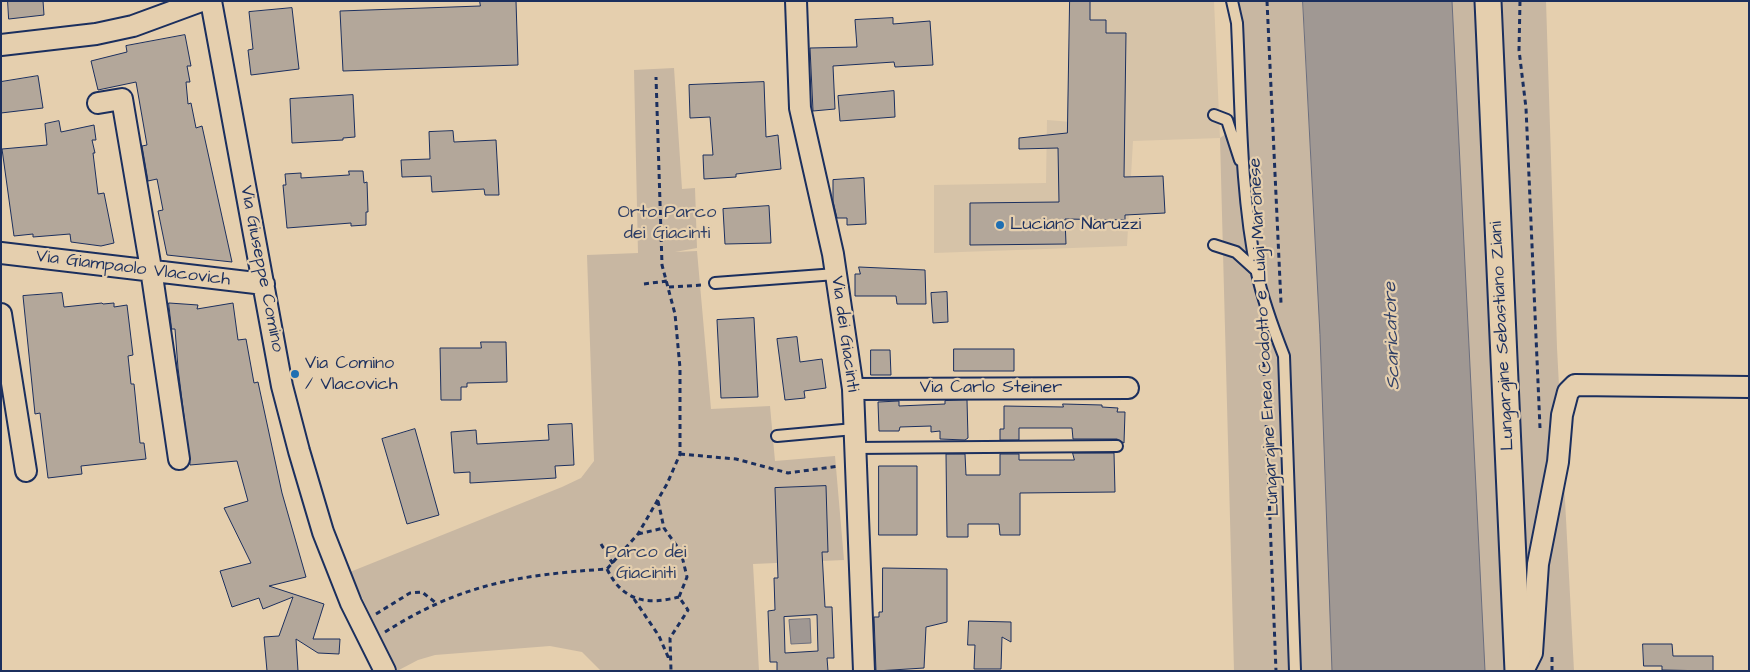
<!DOCTYPE html>
<style>
body{margin:0}
#map{position:relative;width:1750px;height:672px;overflow:hidden;background:#e5cfae;font-family:"Architects Daughter",sans-serif}
canvas{display:block}
.frame{position:absolute;inset:0;border:2px solid #1b2f5e;pointer-events:none}
</style>
<div id="map">
<canvas width="1750" height="672"></canvas>
<div class="frame"></div>
</div>
<script>
const c = document.querySelector('canvas').getContext('2d');
c.lineJoin = 'round';
function paint(path, color) {
  c.fillStyle = color;
  c.fill(path, 'evenodd');
}
function strokePath(path, color, width, dash) {
  c.strokeStyle = color;
  c.lineWidth = width;
  c.lineCap = dash ? 'butt' : 'round';
  c.setLineDash(dash || []);
  c.stroke(path);
}
function drawText(font, color, halo, rows, align = 'center') {
  c.font = font + ' "Architects Daughter",sans-serif';
  c.lineWidth = 4.5;
  c.setLineDash([]);
  c.textBaseline = 'middle';
  c.strokeStyle = halo;
  c.fillStyle = color;
  for (const [text, x, y, turn = 0] of rows) {
    c.save();
    c.translate(x, y);
    c.rotate((+turn || 0) * Math.PI / 180);
    c.textAlign = isNaN(turn) ? turn : align;
    if (halo) c.strokeText(text, 0, 0);
    c.fillText(text, 0, 0);
    c.restore();
  }
}
const built = new Path2D(`
 M1075 1H1214L1220 138 1133 141 1127 246 934 253V185L1046 183 1047 120 1072 122Z`);
const green = new Path2D(`
 M1236 1H1546L1557 348 1574 671H1234L1220 138 1242 123Z
 M674 68 682 189 695 188 697 248 675 252 697 251 711 409 770 406 775 461 835 456 844 560 753 564 759 671H601L582 652 550 646 435 655 418 660 397 671 350 572 562 487 581 478 594 461 587 255 638 253 634 70Z`);
const water = new Path2D(`
 M1303 1H1452L1485 671H1332L1320 335Z
 M810 619 811 643 791 644 789 620Z`);
const building = new Path2D(`
 M8 1H43L44 15 9 19Z
 M480 1H516L518 65 343 71 340 11 480 6Z
 M1070 1H1090V20H1106V33H1126L1124 177 1163 176 1165 213 1125 215V220L1065 219 1066 244 970 245V203L1059 202 1058 148 1019 149V138L1067 133Z
 M292 8 299 69 251 75 248 50 253 49 249 12Z
 M893 18V24L930 21 933 65 895 67 894 62 833 66 835 109 813 111 810 48 857 47 855 20Z
 M185 35 191 66H187L190 82H186L188 104 191 103 196 128 202 126 232 262 167 255 158 211 163 210 157 179 148 181 142 146 147 145 136 82 98 90 91 61 127 52 126 46Z
 M38 76 43 108 1 113V82Z
 M764 82 766 137 778 135 781 169 736 174V177L704 179 703 155H713L710 117 690 118 689 85Z
 M894 91 895 117 840 121 838 96Z
 M353 95 355 137 343 138V140L292 143 290 99Z
 M59 121 61 132 94 125 96 140H92L95 153H93L98 194 104 193 114 243 101 246 71 242 70 234 33 237V234L14 236 2 149 47 145 45 124Z
 M453 131 454 142 496 140 499 195H485L484 189 432 192 431 176 402 177 401 160 430 159 429 132Z
 M349 171H363L364 183 367 182 368 212H366V225L351 226V223L287 228 283 185H286L285 174 301 173V178L349 175Z
 M864 178 866 224 847 225V218H837L833 201V180Z
 M769 206 771 243 725 244 723 209Z
 M859 267 925 270 926 304H897L896 296H855V274H860Z
 M947 292 948 322 933 323 931 293Z
 M62 293 64 307 102 303 103 304 114 303V307L127 305 133 355 128 356 131 384H134L140 443H144L146 459 81 466 82 474 48 478 40 413 35 414 23 296Z
 M169 303 198 305 197 309 233 303 238 340 246 339 254 383 258 382 282 493 306 577 269 586 324 604 313 639H340L339 654 318 653 296 639 298 671H267L264 637 279 636 293 597 263 609 259 598 232 607 220 571 251 563 224 508 248 501 237 461 190 465 178 368 175 329H172Z
 M754 318 758 397 721 398 717 320Z
 M797 337 800 362 822 359 826 388 804 391 805 398 785 400 777 339Z
 M481 342H506L507 382 467 383V387H461V400H441L440 348H481Z
 M954 349H1014V371H954Z
 M871 350H890L891 375H871Z
 M967 400 968 438 965 440 940 439V431L931 432V426L900 427 899 431H879L878 402 899 401V406L945 404V401Z
 M1063 404 1102 405V407L1118 408 1117 412H1125L1124 443 1117 439H1073L1072 428H1019V440H1000V429H1004V406L1063 407Z
 M572 424 574 465 555 466 556 478 470 483V472L454 473 451 432 476 430 477 444 549 440 548 425Z
 M415 429 439 515 407 524 382 439Z
 M1073 453H1114L1115 492 1020 493V535H1000L999 524H968V537H947L946 454H965L966 475H1000V454H1019V460H1074Z
 M879 466H917V535H879Z
 M826 486 828 552H822L825 607H832L834 658H827L828 671H777V662H770L768 611 775 610 774 578H778L775 488ZM817 615 818 651 785 653 784 617Z
 M883 568 947 569V622L926 627 924 668 876 671 874 617H879V612H882Z
 M969 621 1011 622V642L1002 637 1001 669H974L975 645H968Z
 M1643 644H1672L1673 656H1713V671L1662 670V666H1644Z`);
const path = new Path2D(`
 M1267 1 1281 303
 M1520 1 1519 50 1526 108 1540 428
 M644 284 667 281
 M669 287 703 285
 M1263 344 1276 671
 M680 454 736 459 788 473 839 466
 M658 501 664 528 681 552 687 577 679 597 688 610 670 638 671 671
 M638 534 664 528
 M601 544 613 564
 M607 569C623 602 647 605 679 597
 M634 599 659 636 669 659
 M376 614 410 593 422 592 436 603
 M385 632C461 584 518 575 607 569L638 534 667 484 680 454V368L675 314 662 265 656 77
 M1552 671V654`);
const service = new Path2D(`
 M1232 1 1237 23C1241 106 1240 192 1257 273 1263 301 1273 328 1284 356L1295 671
 M1214 115 1227 120 1240 160
 M1214 245 1236 252 1257 271
 M715 283 836 274
 M777 436 854 429
 M854 448 1117 446`);
const minor = new Path2D(`
 M211 1 282 386 299 451 323 532 351 603 385 671
 M796 1 800 108 833 254 853 389 864 671
 M1 45 96 34 133 26 201 1
 M98 103 122 99 151 269 179 459
 M1 253 264 284
 M1 314 26 471
 M853 389 1128 388
 M1523 671 1532 653 1538 564 1558 462 1562 415 1568 392 1575 385 1749 387`);
const tertiary = new Path2D(`
 M1488 1 1518 671`);
const markers = [
 [1000,225,5,"#1f6fb2"],
 [295,374,5,"#1f6fb2"]
];
const parkNames = [
 ["Orto Parco",667,213],
 ["dei Giacinti",667,234],
 ["Parco dei",646,553],
 ["Giaciniti",646,574]
];
const poiNames = [
 ["Luciano Naruzzi",1010,225],
 ["Via Comino",305,364],
 ["/ Vlacovich",305,385]
];
const streetNames = [
 ["Via Giampaolo Vlacovich",133,269,7],
 ["Via Giuseppe Comino",261,269,79],
 ["Via dei Giacinti",844,334,82],
 ["Lungargine Sebastiano Ziani",1503,336,-93],
 ["Lungargine Enea Codotto e Luigi Maronese",1265,337,-93],
 ["Via Carlo Steiner",991,388]
];
const waterNames = [
 ["Scaricatore",1393,336,-92]
];
paint(built, '#d6c3a8');
paint(green, '#c8b7a2');
paint(water, '#a09893');
strokePath(water, '#6b6e7e', 1);
paint(building, '#b3a79a');
strokePath(building, '#1b2f5e', 1);
strokePath(service, '#1b2f5e', 14);
strokePath(minor, '#1b2f5e', 24);
strokePath(tertiary, '#1b2f5e', 29);
strokePath(path, '#1b2f5e', 3, [5, 4]);
strokePath(service, '#e5cfae', 10);
strokePath(minor, '#e5cfae', 20);
strokePath(tertiary, '#e5cfae', 25);
for (const [x, y, r, color] of markers) {
  const dot = new Path2D();
  dot.arc(x, y, r, 0, 2 * Math.PI);
  c.fillStyle = color;
  c.fill(dot);
  strokePath(dot, '#e5cfae', 2);
}
drawText('18px', '#2c3d65', '#e5cfae', parkNames);
drawText('18px', '#1b2f5e', '#e5cfae', poiNames, 'left');
drawText('18px', '#1b2f5e', '#e5cfae', streetNames);
drawText('italic 19px', '#2f3f66', '#e5cfae', waterNames);
</script>
